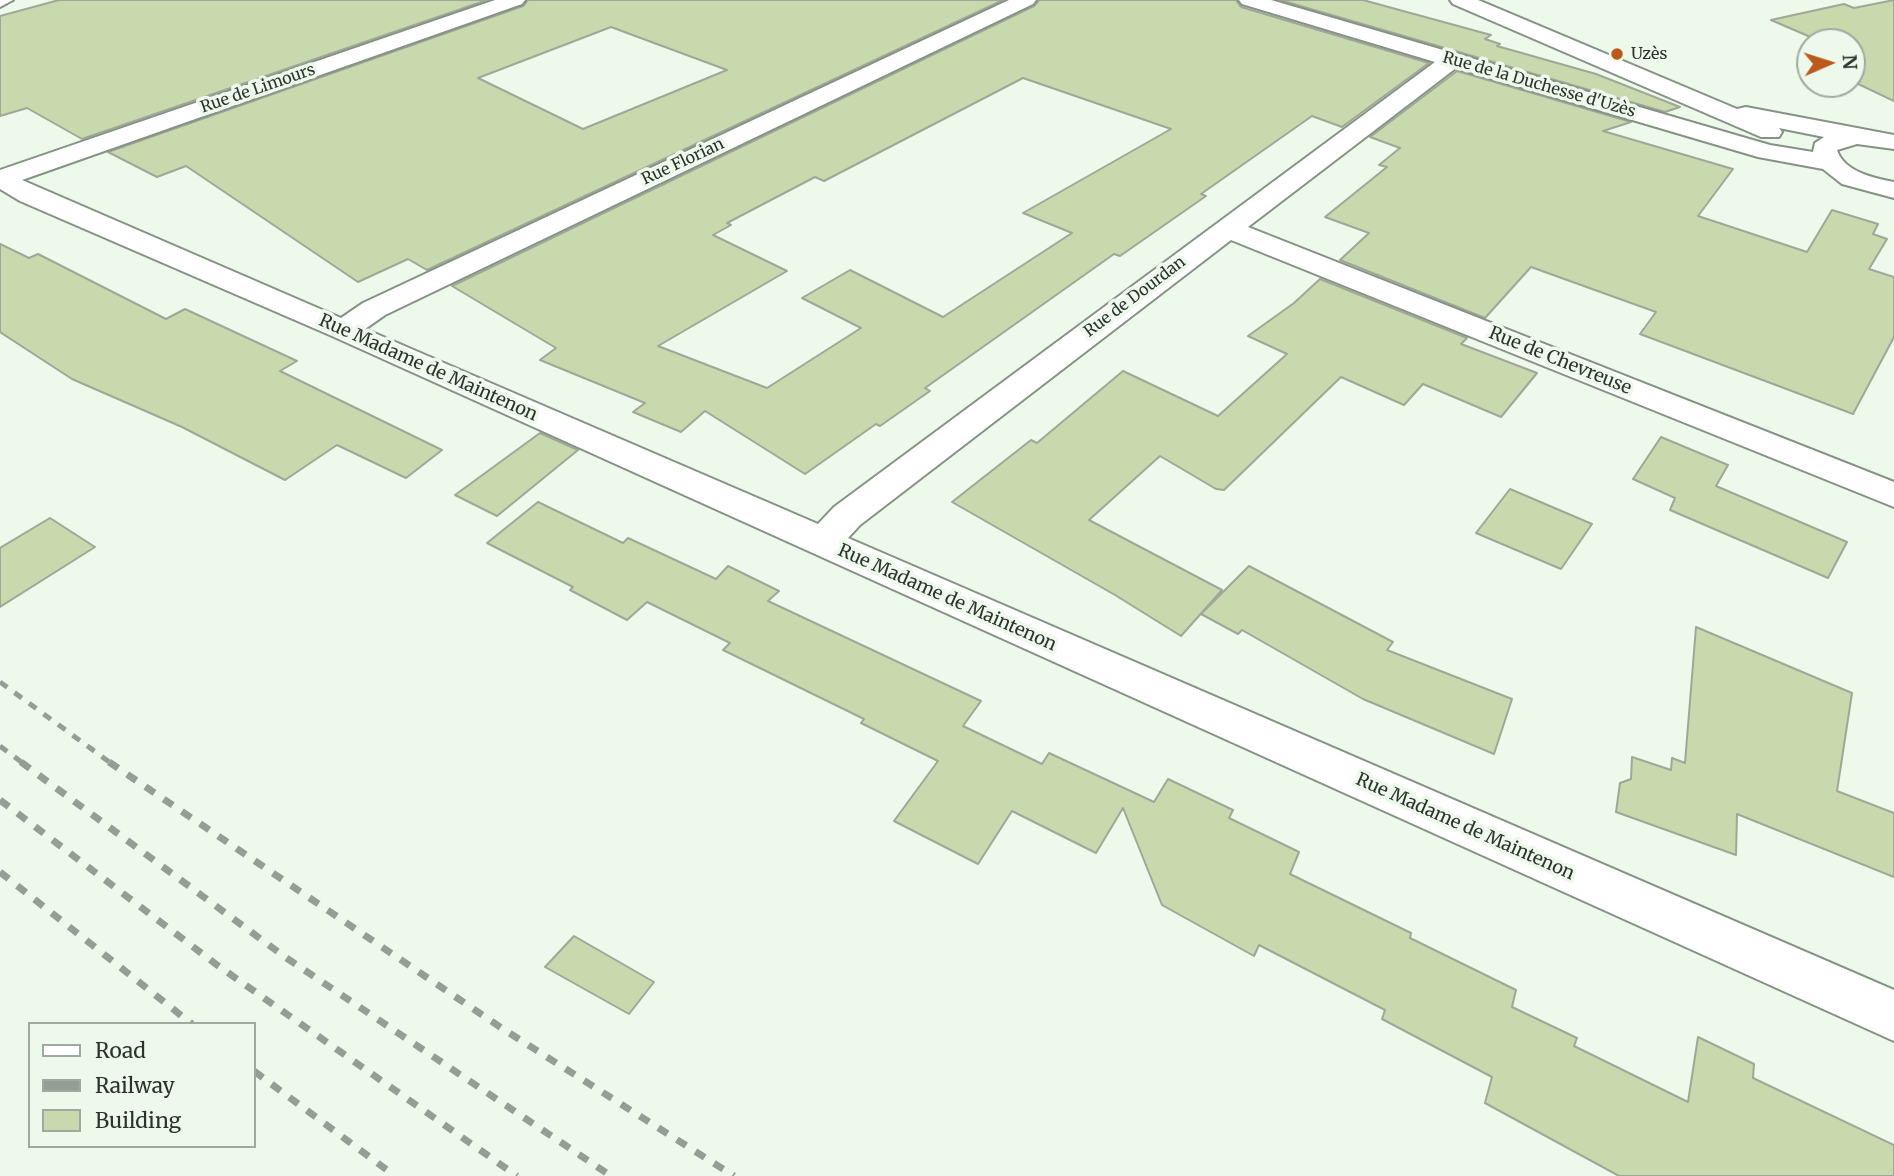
<!DOCTYPE html>
<meta charset="utf-8">
<style>
body{margin:0}
#map{position:relative;width:1894px;height:1176px;overflow:hidden;background:#ecf9eb;font-family:Merriweather,serif}
canvas{display:block}
.legend{position:absolute;left:28px;top:1022px;width:228px;height:126px;box-sizing:border-box;background:#ecf9eb;border:2px solid #a0a99f;margin:0;padding:9px 12px;list-style:none;font-size:21px;color:#2d322d}
.legend li{display:flex;align-items:center;gap:14px;height:35px}
.legend b{width:35px;border:2px solid #a0a99f}
.north{position:absolute;left:1796px;top:28px;width:70px;height:70px;box-sizing:border-box;background:#ecf9eb;border:2px solid #a0a99f;border-radius:50%;rotate:87deg;font-size:19px;font-weight:700;line-height:28px;text-align:center;color:#2d322d}
.north::after{content:'';display:block;margin:auto;width:24px;height:32px;background:#bb5a1b;clip-path:polygon(50% 0,100% 100%,50% 72%,0 100%)}
</style>
<div id="map">
<canvas width="1894" height="1176"></canvas>
<ul class="legend">
<li><b style="height:9px;background:#fff"></b>Road</li>
<li><b style="height:9px;background:#959e94"></b>Railway</li>
<li><b style="height:19px;background:#c8d9ae"></b>Building</li>
</ul>
<div class="north">N</div>
</div>
<script>
const c = document.querySelector('canvas').getContext('2d');
c.lineJoin = 'round';
function paint(path, color) {
  c.fillStyle = color;
  c.fill(path, 'evenodd');
}
function strokePath(path, color, width, dash) {
  c.strokeStyle = color;
  c.lineWidth = width;
  c.lineCap = dash ? 'butt' : 'round';
  c.setLineDash(dash || []);
  c.stroke(path);
}
function drawText(font, color, halo, rows, align = 'center') {
  c.font = font + ' Merriweather,serif';
  c.lineWidth = 7;
  c.setLineDash([]);
  c.textBaseline = 'middle';
  c.strokeStyle = halo;
  c.fillStyle = color;
  for (const [text, x, y, turn = 0] of rows) {
    c.save();
    c.translate(x, y);
    c.rotate((+turn || 0) * Math.PI / 180);
    c.textAlign = isNaN(turn) ? turn : align;
    if (halo) c.strokeText(text, 0, 0);
    c.fillText(text, 0, 0);
    c.restore();
  }
}
const building = new Path2D(`
 M59 0H487L82 139 27 108 0 116V16Z
 M528 0H1003L427 270 408 259 358 282 186 166 157 177 108 152 523 6ZM611 27 727 70 583 129 478 78Z
 M1039 0H1236L1241 7 1429 63 1342 127 1312 116 1201 194 1206 196 1120 256 1114 254 925 388 930 391 880 426 876 424 805 474 705 411 681 432 633 412 645 403 540 360 556 348 452 286 1034 6ZM1023 78 1171 129 1023 213 1072 233 943 317 850 270 802 298 861 328 767 388 658 346 787 271 713 235 731 225 727 223 815 177 824 181Z
 M1280 0H1363L1491 35 1485 39 1500 44 1497 46 1596 74 1680 107 1665 112Z
 M1894 0V101L1852 81V42H1822L1771 20 1844 4 1854 8Z
 M1457 71 1631 122 1603 131 1733 169 1698 216 1807 252 1832 210 1878 224 1873 234 1887 239 1869 269 1894 277V337L1853 414 1640 334 1656 312 1531 267 1485 318 1340 260 1369 233 1325 217 1387 167 1379 165 1400 148 1370 137Z
 M0 244 29 258 38 254 166 319 185 309 297 361 280 371 442 450 406 478 337 445 285 480 182 427 72 379 0 332Z
 M1320 279 1467 338 1461 344 1537 373 1501 417 1423 384 1404 405 1341 377 1224 490 1216 489 1160 456 1089 520 1222 590 1181 636 1115 595 952 502 1031 440 1037 443 1123 371 1218 416 1287 354 1248 336 1294 303Z
 M540 433 578 450 497 516 455 495Z
 M1661 437 1728 465 1716 486 1847 542 1828 578 1670 510 1675 498 1633 479Z
 M1510 489 1592 524 1561 569 1476 533Z
 M538 502 623 543 628 538 716 579 728 566 779 591 768 601 981 701 963 726 1042 764 1049 753 1154 802 1168 779 1233 810 1229 818 1299 852 1290 874 1411 933 1410 938 1516 990 1512 1007 1577 1038 1574 1046 1688 1102 1698 1037 1754 1064 1753 1078 1894 1145V1176H1619L1485 1103 1492 1077 1382 1019 1385 1010 1259 945 1254 956 1162 905 1123 808 1096 853 1012 811 978 864 894 821 938 761 861 723 864 719 723 650 730 643 647 602 627 620 570 590 573 587 487 543Z
 M50 518 95 547 0 607V548Z
 M1249 566 1393 642 1387 650 1512 699 1494 754 1363 699 1242 630 1238 634 1201 614Z
 M1696 627 1852 693 1837 791 1894 813V877L1737 814 1736 855 1616 812 1620 783 1631 779 1632 757 1671 770 1672 758 1685 763Z
 M574 936 654 982 629 1014 545 967Z`);
const minor = new Path2D(`
 M0 0H13L0 7Z
 M495 0H525L522 4 22 180 341 318 363 303 1009 0H1036L1033 4 385 315 365 329 818 524 834 507 1435 62 1242 4 1239 0H1271L1770 145 1813 152 1815 143 1824 137 1779 128 1782 132 1779 137H1761L1453 4 1450 0H1478L1737 109 1746 107 1894 135V149L1857 144 1837 150C1844 172 1874 178 1894 182V198L1842 184 1823 169 1758 157 1456 68 1248 227 1894 482V507L1231 240 860 525 848 538 1894 990V1041L332 336 20 201 0 189V170Z`);
const railFar1 = new Path2D(`
 M0 682 112 764
 M0 746 24 764`);
const rail = new Path2D(`
 M21 762 285 957 611 1176
 M109 762 503 1029 734 1176
 M0 800 217 965 517 1176
 M0 872 192 1024
 M254 1071 395 1176`);
const markers = [
 [1617,54,7,"#bb5a1b"]
];
const farPoinames = [
 ["Uzès",1631,54]
];
const farStreetnames = [
 ["Rue de la Duchesse d'Uzès",1539,85,16],
 ["Rue de Limours",258,89,-19],
 ["Rue Florian",683,162,-25],
 ["Rue de Dourdan",1135,297,-37]
];
const streetNames = [
 ["Rue de Chevreuse",1560,361,22],
 ["Rue Madame de Maintenon",428,368,24],
 ["Rue Madame de Maintenon",947,598,24],
 ["Rue Madame de Maintenon",1465,827,24]
];
paint(building, '#c8d9ae');
strokePath(building, '#a1a797', 2);
strokePath(minor, '#859285', 4);
paint(minor, '#fff');
strokePath(railFar1, '#959e94', 5, [9, 9]);
strokePath(rail, '#959e94', 7, [11, 11]);
for (const [x, y, r, color] of markers) {
  const dot = new Path2D();
  dot.arc(x, y, r, 0, 2 * Math.PI);
  c.fillStyle = color;
  c.fill(dot);
  strokePath(dot, '#ecf9eb', 2.5);
}
drawText('16px', '#2d322d', '#ecf9eb', farPoinames, 'left');
drawText('16px', '#2d322d', '#ecf9eb', farStreetnames);
drawText('18px', '#2d322d', '#ecf9eb', streetNames);
</script>
